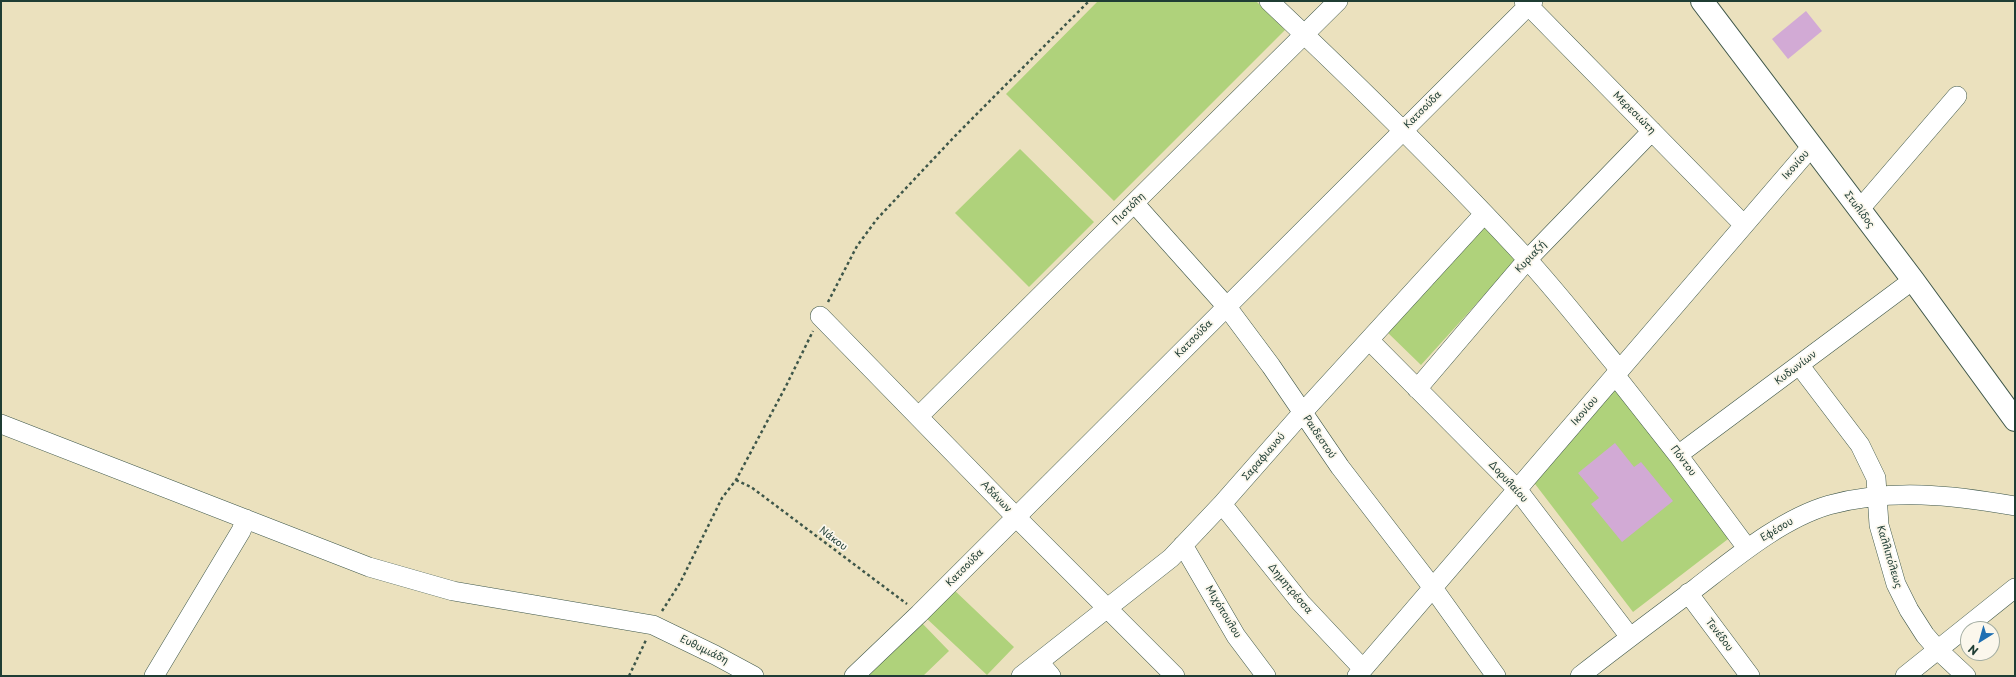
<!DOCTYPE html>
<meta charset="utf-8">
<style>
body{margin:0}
#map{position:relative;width:2016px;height:677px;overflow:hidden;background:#ebe1be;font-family:"Playpen Sans",sans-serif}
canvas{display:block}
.frame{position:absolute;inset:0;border:2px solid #1f3d34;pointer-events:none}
.north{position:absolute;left:1960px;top:621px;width:40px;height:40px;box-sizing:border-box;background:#fbf7ec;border:1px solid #a3ada2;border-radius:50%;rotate:217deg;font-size:11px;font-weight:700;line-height:16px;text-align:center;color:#1f3d34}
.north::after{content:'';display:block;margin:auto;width:14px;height:18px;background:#1f6fb2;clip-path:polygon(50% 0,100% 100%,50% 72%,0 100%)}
</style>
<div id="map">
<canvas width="2016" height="677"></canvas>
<div class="frame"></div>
<div class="north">N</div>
</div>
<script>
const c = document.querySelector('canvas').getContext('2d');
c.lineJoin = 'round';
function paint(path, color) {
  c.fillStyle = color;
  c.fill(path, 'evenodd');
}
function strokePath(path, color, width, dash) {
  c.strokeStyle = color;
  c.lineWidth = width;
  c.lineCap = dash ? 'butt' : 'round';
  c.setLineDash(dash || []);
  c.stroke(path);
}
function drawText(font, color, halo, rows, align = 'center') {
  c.font = font + ' "Playpen Sans",sans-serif';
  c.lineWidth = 3.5;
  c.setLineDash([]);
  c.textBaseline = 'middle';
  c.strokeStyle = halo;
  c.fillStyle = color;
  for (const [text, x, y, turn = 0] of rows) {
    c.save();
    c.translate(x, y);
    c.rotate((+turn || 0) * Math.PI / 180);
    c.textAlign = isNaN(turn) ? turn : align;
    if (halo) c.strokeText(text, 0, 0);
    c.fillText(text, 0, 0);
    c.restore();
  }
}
const green = new Path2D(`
 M1098 1H1256L1285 30 1114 201 1006 94Z
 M1020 149 1094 222 1029 287 955 213Z
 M1482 224 1517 259 1421 365 1386 331Z
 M1616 384 1732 536 1633 612 1532 480Z
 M952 588 1014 647 987 675 925 617Z
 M920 621 949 651 923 676H864Z`);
const building = new Path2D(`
 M1806 11 1822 31 1788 59 1772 39Z
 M1615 443 1634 467 1641 462 1673 501 1622 542 1591 504 1599 498 1578 473Z`);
const path = new Path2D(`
 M828 302 857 246 877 219 955 136 1089 1
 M736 480 751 487 907 604
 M662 611 680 583 722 498 736 480 786 386 813 331
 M629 676 646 640`);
const minor = new Path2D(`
 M1269 1C1357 84 1444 169 1526 258 1559 294 1589 333 1620 370
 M1524 1 1744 225
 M1135 204 1227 307 1271 366 1340 467 1433 588 1496 676
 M1859 210 1957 96
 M820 316 1016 517 1175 676
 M1370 341 1517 489 1630 637
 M1800 366 1860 445 1876 478 1879 525 1896 584 1909 610 1925 635 1938 650 1966 676
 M1615 375 1678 455 1747 548
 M1417 389 1527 260 1652 131
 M919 416 1338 1
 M1 424 369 567 453 591 653 625 715 655 754 676
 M1678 455 1913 280
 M1222 504 1301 603 1363 669
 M1183 545 1236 636 1266 676
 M1688 593 1750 676
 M1039 662 1051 676
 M154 676 241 531 246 519
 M854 676 919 614 1533 1
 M1021 676 1171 558 1222 504 1303 412 1484 214
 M1357 676 1812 146
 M1580 676C1618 646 1657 617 1696 588 1735 558 1781 519 1829 505 1892 488 1952 495 2015 506
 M1905 676 2015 588`);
const major = new Path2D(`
 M1702 1 1913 280 2015 420`);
const streetNames = [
 ["Κατσούδα",1423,110,-45],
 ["Μερεσιώτη",1634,113,45],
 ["Ικονίου",1796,165,-49],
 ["Πιστόλη",1129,209,-45],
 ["Στυλίδος",1859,210,53],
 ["Κυριαζή",1531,257,-47],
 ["Κατσούδα",1194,339,-45],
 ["Κυδωνίων",1796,368,-37],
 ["Ικονίου",1585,411,-49],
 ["Ραιδεστού",1319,437,56],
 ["Σαραφιανού",1264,457,-49],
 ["Πόντου",1683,461,53],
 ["Δορυλαίου",1508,482,47],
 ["Αδάνων",996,497,46],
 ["Εφέσου",1777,530,-31],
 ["Νάκου",833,539,37],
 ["Καλλιπόλεως",1889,557,73],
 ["Κατσούδα",965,568,-45],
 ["Δημητρέσσα",1290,589,50],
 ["Μιχόπουλου",1223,612,59],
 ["Τενέδου",1719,635,53],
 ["Ευθυμιάδη",704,650,26]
];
paint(green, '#afd27b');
paint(building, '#d2aad5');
strokePath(minor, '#3e5649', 20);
strokePath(major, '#3e5649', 24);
strokePath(path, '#3e5649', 2.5, [3, 3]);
strokePath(minor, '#fff', 19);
strokePath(major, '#fff', 22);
drawText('10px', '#1f3d34', '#fbf7ec', streetNames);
</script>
